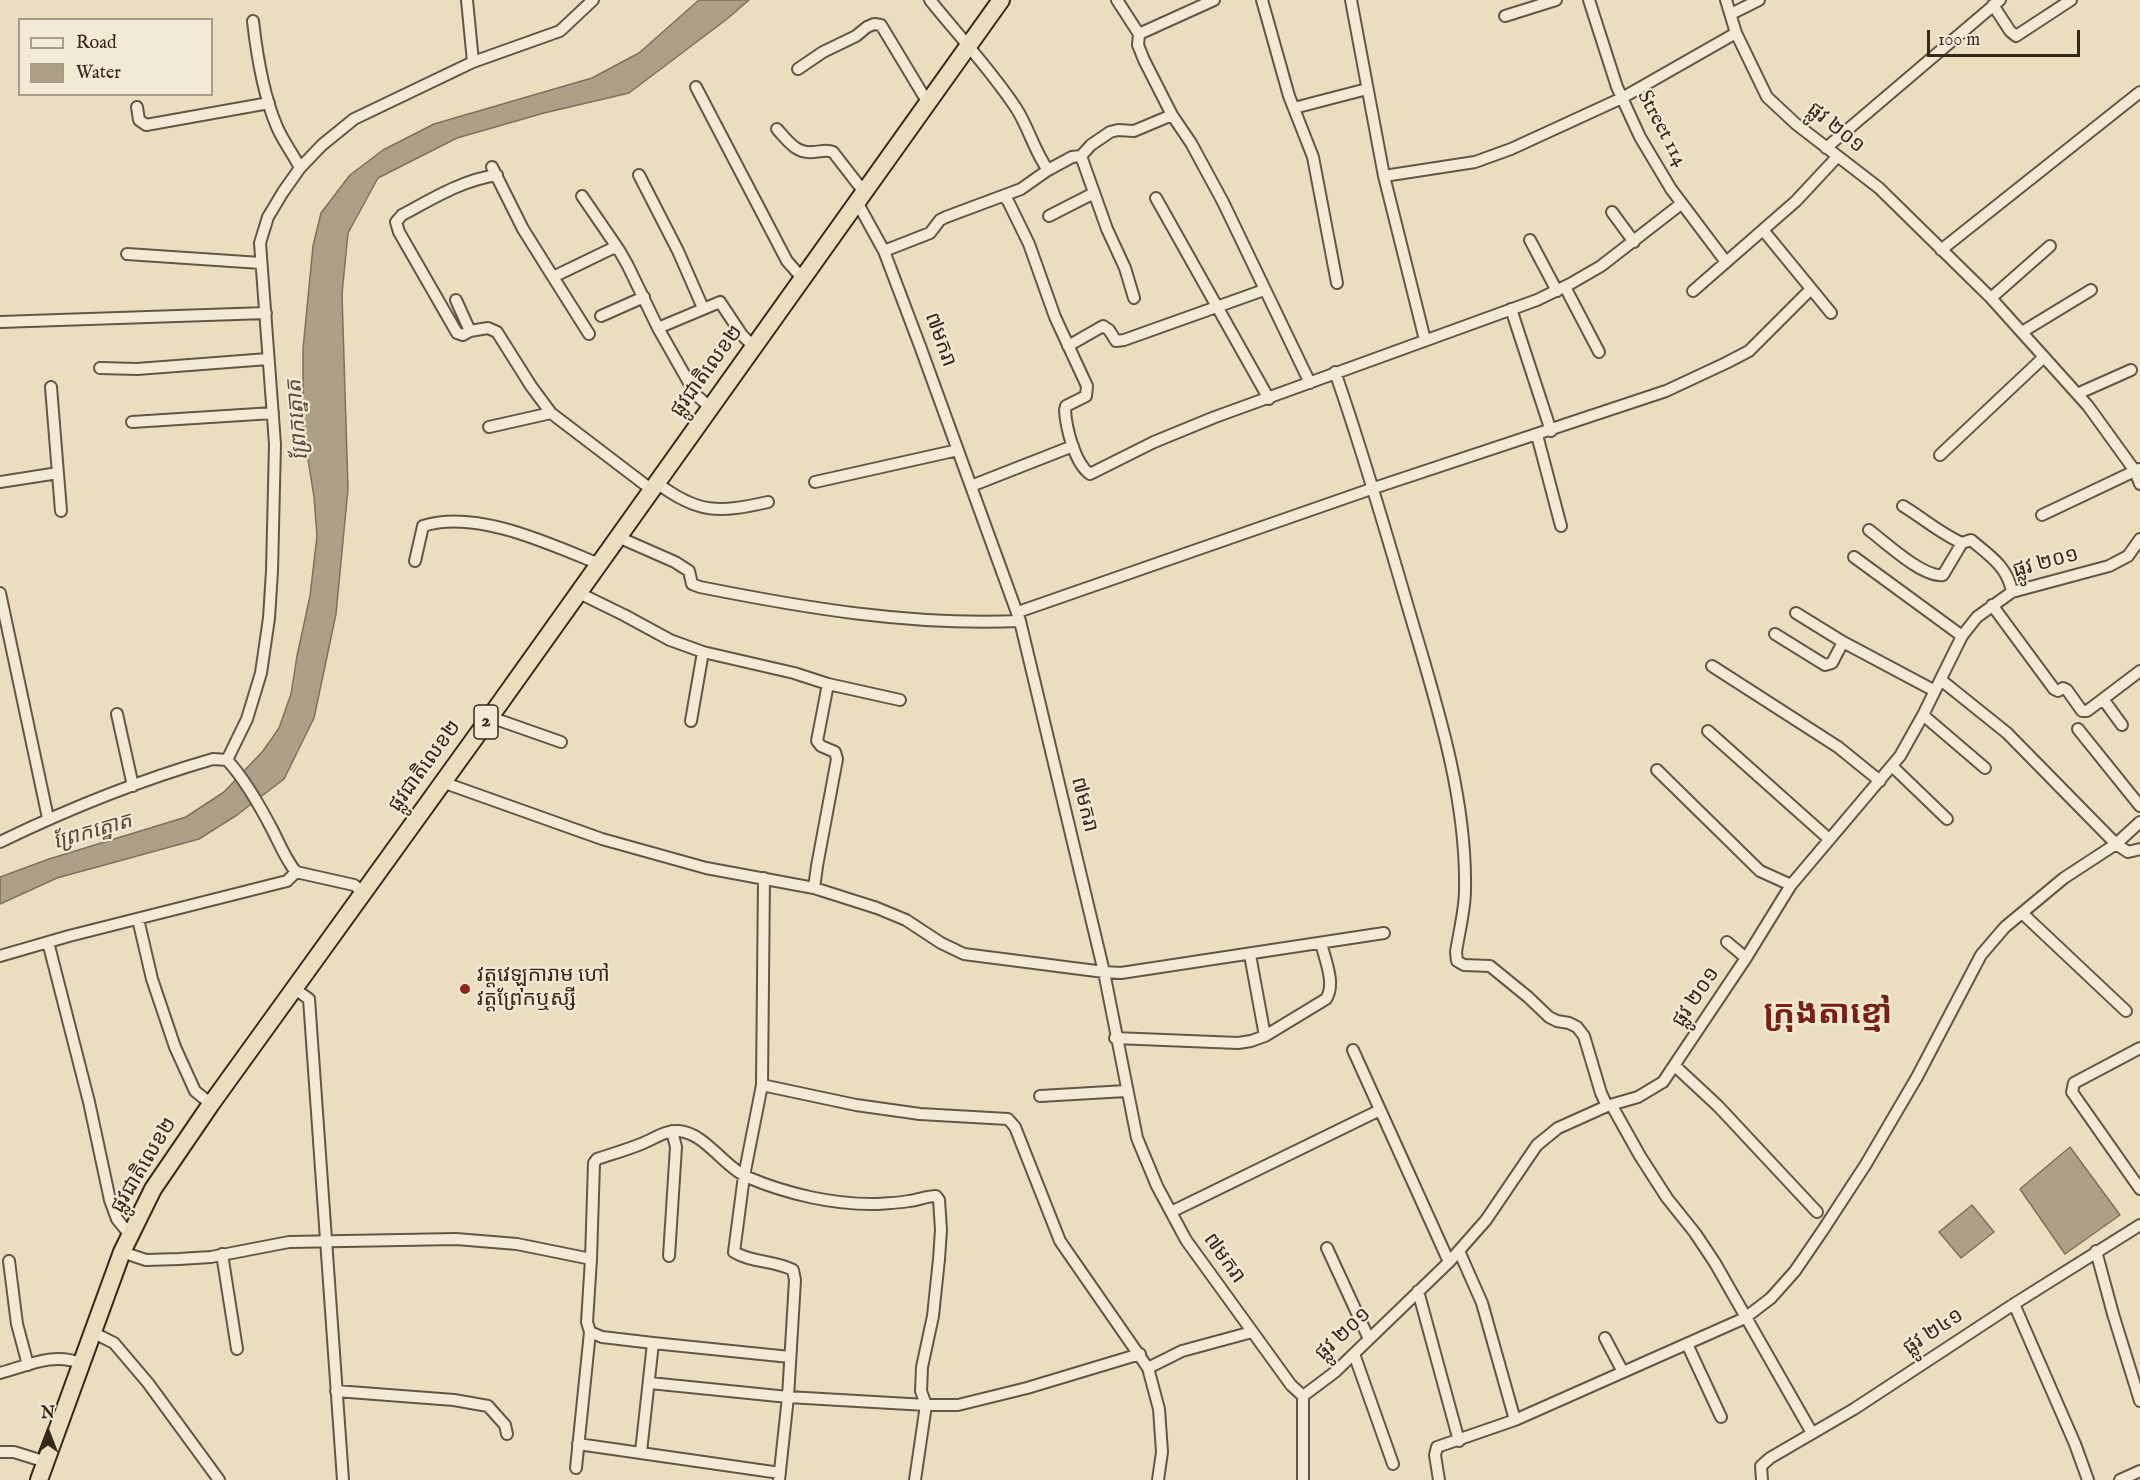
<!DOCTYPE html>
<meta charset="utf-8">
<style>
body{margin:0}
#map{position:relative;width:2140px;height:1480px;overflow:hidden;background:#ebdebf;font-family:"IM FELL English",serif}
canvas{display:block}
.legend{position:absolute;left:18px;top:18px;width:195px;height:78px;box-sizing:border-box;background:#f2ead5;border:2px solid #a79c8b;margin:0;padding:8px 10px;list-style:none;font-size:18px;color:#36281b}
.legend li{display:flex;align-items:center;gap:12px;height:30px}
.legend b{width:30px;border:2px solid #a79c8b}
.north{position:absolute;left:18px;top:1402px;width:60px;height:60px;-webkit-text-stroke:4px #f2ead5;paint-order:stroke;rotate:0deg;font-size:16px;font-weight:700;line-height:24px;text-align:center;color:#36281b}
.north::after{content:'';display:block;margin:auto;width:21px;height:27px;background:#36281b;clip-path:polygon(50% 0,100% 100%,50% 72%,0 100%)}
.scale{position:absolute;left:1927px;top:30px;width:153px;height:27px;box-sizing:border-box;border:3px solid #36281b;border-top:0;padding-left:8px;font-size:18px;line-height:21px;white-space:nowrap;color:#36281b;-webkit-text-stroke:4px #f2ead5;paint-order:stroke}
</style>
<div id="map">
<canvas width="2140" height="1480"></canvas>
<ul class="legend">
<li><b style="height:8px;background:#f2ead5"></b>Road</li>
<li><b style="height:16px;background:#ada087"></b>Water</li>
</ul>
<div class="north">N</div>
<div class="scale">100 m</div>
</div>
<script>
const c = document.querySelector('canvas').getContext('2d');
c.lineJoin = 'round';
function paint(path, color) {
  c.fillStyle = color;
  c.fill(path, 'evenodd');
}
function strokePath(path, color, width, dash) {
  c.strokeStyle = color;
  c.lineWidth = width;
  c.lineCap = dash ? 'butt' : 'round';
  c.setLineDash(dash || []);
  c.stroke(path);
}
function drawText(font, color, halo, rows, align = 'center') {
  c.font = font + ' "IM FELL English","Noto Sans Khmer",serif';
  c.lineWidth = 4.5;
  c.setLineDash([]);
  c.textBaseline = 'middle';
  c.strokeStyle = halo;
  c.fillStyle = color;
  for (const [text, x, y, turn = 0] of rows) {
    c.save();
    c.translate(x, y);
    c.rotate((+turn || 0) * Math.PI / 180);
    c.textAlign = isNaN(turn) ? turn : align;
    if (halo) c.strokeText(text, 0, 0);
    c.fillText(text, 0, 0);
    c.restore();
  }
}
const water = new Path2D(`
 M699 0H749L727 19 629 93 544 113 457 138 378 178 348 233 342 294 348 489 336 614 314 718 284 779 237 815 199 839 57 878 0 904V877L49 859 186 817 224 792 263 751 279 728 291 694 297 656 310 596 317 536 314 497 303 428V349L313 246 321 213 350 175 383 150 434 124 592 78 639 53Z
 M2070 1147 2120 1215 2065 1254 2020 1189Z
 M1972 1205 1994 1232 1961 1258 1939 1232Z`);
const minor = new Path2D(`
 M930 0C959 36 991 70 1016 108 1029 128 1034 151 1048 170
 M1117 0 1139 34 1138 45 1144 60 1172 115 1191 143 1223 202 1310 383
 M1262 0 1289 96 1313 157 1337 283
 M1351 0 1384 176 1425 340
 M1589 0 1617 87 1640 137 1671 189 1726 262
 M1726 0 1736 33 1767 97 1796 124 1879 188 1991 298 2088 406 2135 471 2140 484
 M1993 5 2010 31 2016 36 2071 0
 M1731 14 1759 0
 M1505 16 1556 0
 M253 21C257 57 263 94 277 127 283 141 293 154 300 168
 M1139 34 1214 0
 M473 62 560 31 593 0
 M798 69 823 52 856 36 867 27 874 24 881 25 928 103
 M696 87 787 261 803 279
 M137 107 139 120 146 125 269 103
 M1294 108 1367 89
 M777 129C787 140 796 154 813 152 820 152 826 149 833 152L864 192
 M1826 148 2000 0
 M1081 156 1107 229 1125 268 1134 298
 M492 167 523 229 553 277 613 248 619 250 628 266 658 328 696 395 710 407
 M639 175 678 251 703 308
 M1384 176 1475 162 1511 149 1622 98 1736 33
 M582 196 619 250
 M1003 196 1008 201 1029 244 1055 317 1087 386 1086 396 1066 406 1065 410C1066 428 1075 464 1090 474L1154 442 1215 417 1537 300 1570 284 1601 266 1681 204
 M1156 198 1269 399
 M857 202 884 251 920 346 1020 621 1104 972 1137 1138 1157 1186 1186 1240 1291 1385 1303 1396
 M1612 212 1634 242
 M1049 216 1094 193
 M1763 230 1831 313
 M1530 240 1557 291
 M1941 250 2140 92
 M884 251 930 233 940 220 946 217 1021 189 1048 170 1072 157 1081 156 1091 145 1110 132 1118 130 1134 131 1172 115
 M127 254 261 263
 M553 277 589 334
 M1565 287 1599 352
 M1693 291 1796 201 1837 157
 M1991 298 2050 246
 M456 300 470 331 488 328 497 332 531 386 551 413 652 490
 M1511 309 1551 431
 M601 316 644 297
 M0 322 266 313
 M658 328 720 302 742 335 754 347
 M470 331 463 335 457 333 399 232 396 222 402 215C432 199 462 180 497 175
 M2022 332 2091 290
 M1068 346 1103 326 1109 330 1116 341 1124 340 1264 290
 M100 368 137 369 268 359
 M1335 372C1361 446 1383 522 1405 597 1432 690 1467 791 1465 890 1465 910 1459 932 1456 952L1457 961 1464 965 1490 966 1528 997 1549 1017 1557 1021 1569 1023 1577 1027 1584 1036 1601 1093 1607 1106
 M51 387 61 511
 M2077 394 2131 370
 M132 422 273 413
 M489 427 551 413
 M1537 435 1561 526
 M1940 455 2044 357
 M0 482 58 473
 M815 482 958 450
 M657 483C698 514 719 513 768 502
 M971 486 1073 446
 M1903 506C1923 518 1941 534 1962 543L1971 540C1989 555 2008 567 2012 592
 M2042 515 2139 469
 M1869 530C1885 542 1923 578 1943 575L1962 543
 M618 537 675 562 689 571 692 584 700 587C805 608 913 626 1020 621
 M1854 557 1962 636
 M415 561 423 526C476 509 550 544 599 564
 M577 592 624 615 670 640 703 652 794 673 828 684 900 700
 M0 593 48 818
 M1992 605 2054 689 2058 691 2063 688 2067 690 2082 711H2087L2103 699 2122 725
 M1018 612 1374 488 1666 391 1726 363 1749 351 1811 289
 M1796 613 1843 642 1935 691
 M1775 634 1825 665 1832 663 1843 642
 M1712 666 1838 747 1880 781
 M1941 680 2007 733 2116 844 2128 852 2140 849
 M2103 699 2140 671
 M117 714 133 786
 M1923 715 1985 768
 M490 717 561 742
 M691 721 703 652
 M2078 729 2140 806
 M1708 731 1829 839
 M1892 766 1947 819
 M1657 770 1760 871 1791 885
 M442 782 602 839 706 868 814 888 877 908 906 920 941 943 964 954 1104 972 1121 973 1384 933
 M0 842C68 809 140 780 213 759L227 760
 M764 878 762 1085 744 1176 734 1252C752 1263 774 1260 793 1270L795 1280 788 1397 779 1480
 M814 888 817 866 837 759 835 752 821 746 817 741 828 684
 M363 892 354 885 296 872C286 860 280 845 273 831 261 808 244 778 227 760L247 719 261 673 269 618 272 571 275 444 260 243 268 217 283 192 300 168 322 145 354 119 473 62 467 0
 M2022 913 2126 1011
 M138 919 152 979 175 1047 195 1091 211 1104
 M48 942 89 1102 110 1200 117 1219 130 1235
 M1727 942 1746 958
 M0 956 69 936 287 881 296 872
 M295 989 309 999 343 1480
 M1265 1036 1326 999C1336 984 1325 960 1321 943
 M1115 1038 1238 1043 1251 1041 1265 1036 1250 955
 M2140 1048 2074 1083 2072 1092 2140 1189
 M1353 1050 1449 1262
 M1675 1066 1718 1106 1817 1212
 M762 1085 856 1105 920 1114 1008 1119 1015 1127 1060 1241 1148 1368 1159 1409 1162 1452 1158 1480
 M1040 1096 1126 1091
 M1612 1106 1640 1156 1667 1198 1695 1233 1715 1263 1812 1433
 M1171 1212 1380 1110
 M1327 1248 1369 1339
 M1459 1251 1482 1303 1515 1420
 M2096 1251 2113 1314 2140 1401
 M122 1252 146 1260 179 1259 211 1257 289 1242 456 1239 517 1244 591 1259
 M222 1254 237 1349
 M669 1256 676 1147 672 1131
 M9 1261 17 1324 28 1365
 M1418 1291 1459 1441
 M2014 1304 2075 1444 2088 1480
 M92 1332 114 1343 148 1383 219 1480
 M590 1332 602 1337 653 1343 790 1357
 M1605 1338 1623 1372
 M1687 1344 1721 1417
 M1354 1354 1393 1464
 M1148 1368 1182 1351 1252 1332
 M0 1373C27 1366 53 1352 80 1363
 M650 1383 788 1397 926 1405H958L1027 1388 1140 1354
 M336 1391 454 1400 488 1406 505 1425 507 1434
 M578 1444 780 1473
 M0 1452H14L46 1462
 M641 1452 653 1343
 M576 1468 590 1332 587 1322 591 1259 594 1163 597 1159C612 1154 626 1150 641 1144 654 1139 665 1130 679 1131 705 1133 724 1167 747 1177 787 1194 834 1205 877 1204 888 1203 899 1203 909 1201 918 1200 927 1196 936 1196L939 1200 941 1230 939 1259 933 1316 922 1367 921 1391 926 1405 915 1480
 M1303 1480V1396L1335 1372 1449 1262 1486 1220 1537 1145 1558 1128 1607 1106 1638 1097 1663 1082 1746 958 1791 885 1900 756 1923 715 1962 636 1977 617 2012 592 2109 566 2128 556 2140 539
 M1439 1480 1435 1455 1437 1447 1515 1420 1745 1318 1771 1298 1795 1271 1823 1230 1866 1164 1917 1077 1981 955 2005 927 2064 878 2116 844 2140 822
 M1762 1480 1761 1466 1770 1458 1854 1409 2014 1304 2140 1225
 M2120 1480 2140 1471`);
const highway = new Path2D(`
 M39 1480 122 1252 153 1189 211 1104 490 717 1001 0`);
const markers = [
 [465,989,6,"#8f2418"]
];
const shields = [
 [486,722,24]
];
const shieldNames = [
 ["2",486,722]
];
const streetNames = [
 ["Street 114",1661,129,62],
 ["ផ្លូវ ២០១",1835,129,39],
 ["៧មករា",939,340,70],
 ["ផ្លូវជាតិលេខ២",708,372,-54],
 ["ផ្លូវ ២០១",2046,564,-15],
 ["ផ្លូវជាតិលេខ២",426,767,-54],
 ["៧មករា",1083,805,76],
 ["ផ្លូវ ២០១",1697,998,-56],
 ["ផ្លូវជាតិលេខ២",145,1166,-59],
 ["៧មករា",1223,1259,55],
 ["ផ្លូវ ២៤១",1934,1333,-33],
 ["ផ្លូវ ២០១",1344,1335,-43]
];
const poiNames = [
 ["វត្តវេឡុការាម ហៅ",477,977],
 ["វត្តព្រែកឬស្សី",477,1001]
];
const waterNames = [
 ["ព្រែកត្នោត",299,420,-95],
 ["ព្រែកត្នោត",93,833,-16]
];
const townNames = [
 ["ក្រុងតាខ្មៅ",1828,1016]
];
paint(water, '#ada087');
strokePath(water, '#7d705c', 1.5);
strokePath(minor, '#635644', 14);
strokePath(highway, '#36281b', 20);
strokePath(minor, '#f2ead5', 10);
strokePath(highway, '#ebdebf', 16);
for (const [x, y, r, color] of markers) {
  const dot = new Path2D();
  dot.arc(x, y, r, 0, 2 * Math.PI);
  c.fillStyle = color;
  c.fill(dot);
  strokePath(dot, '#f2ead5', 2);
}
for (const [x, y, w] of shields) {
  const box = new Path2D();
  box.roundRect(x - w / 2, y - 17, w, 34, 4.5);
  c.fillStyle = '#f2ead5';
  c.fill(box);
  strokePath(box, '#36281b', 1.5);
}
drawText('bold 20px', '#36281b', null, shieldNames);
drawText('21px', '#36281b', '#f2ead5', streetNames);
drawText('21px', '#36281b', '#f2ead5', poiNames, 'left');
drawText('italic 22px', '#5a4c3b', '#f2ead5', waterNames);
drawText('bold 33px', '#7a1f14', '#f2ead5', townNames);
</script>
